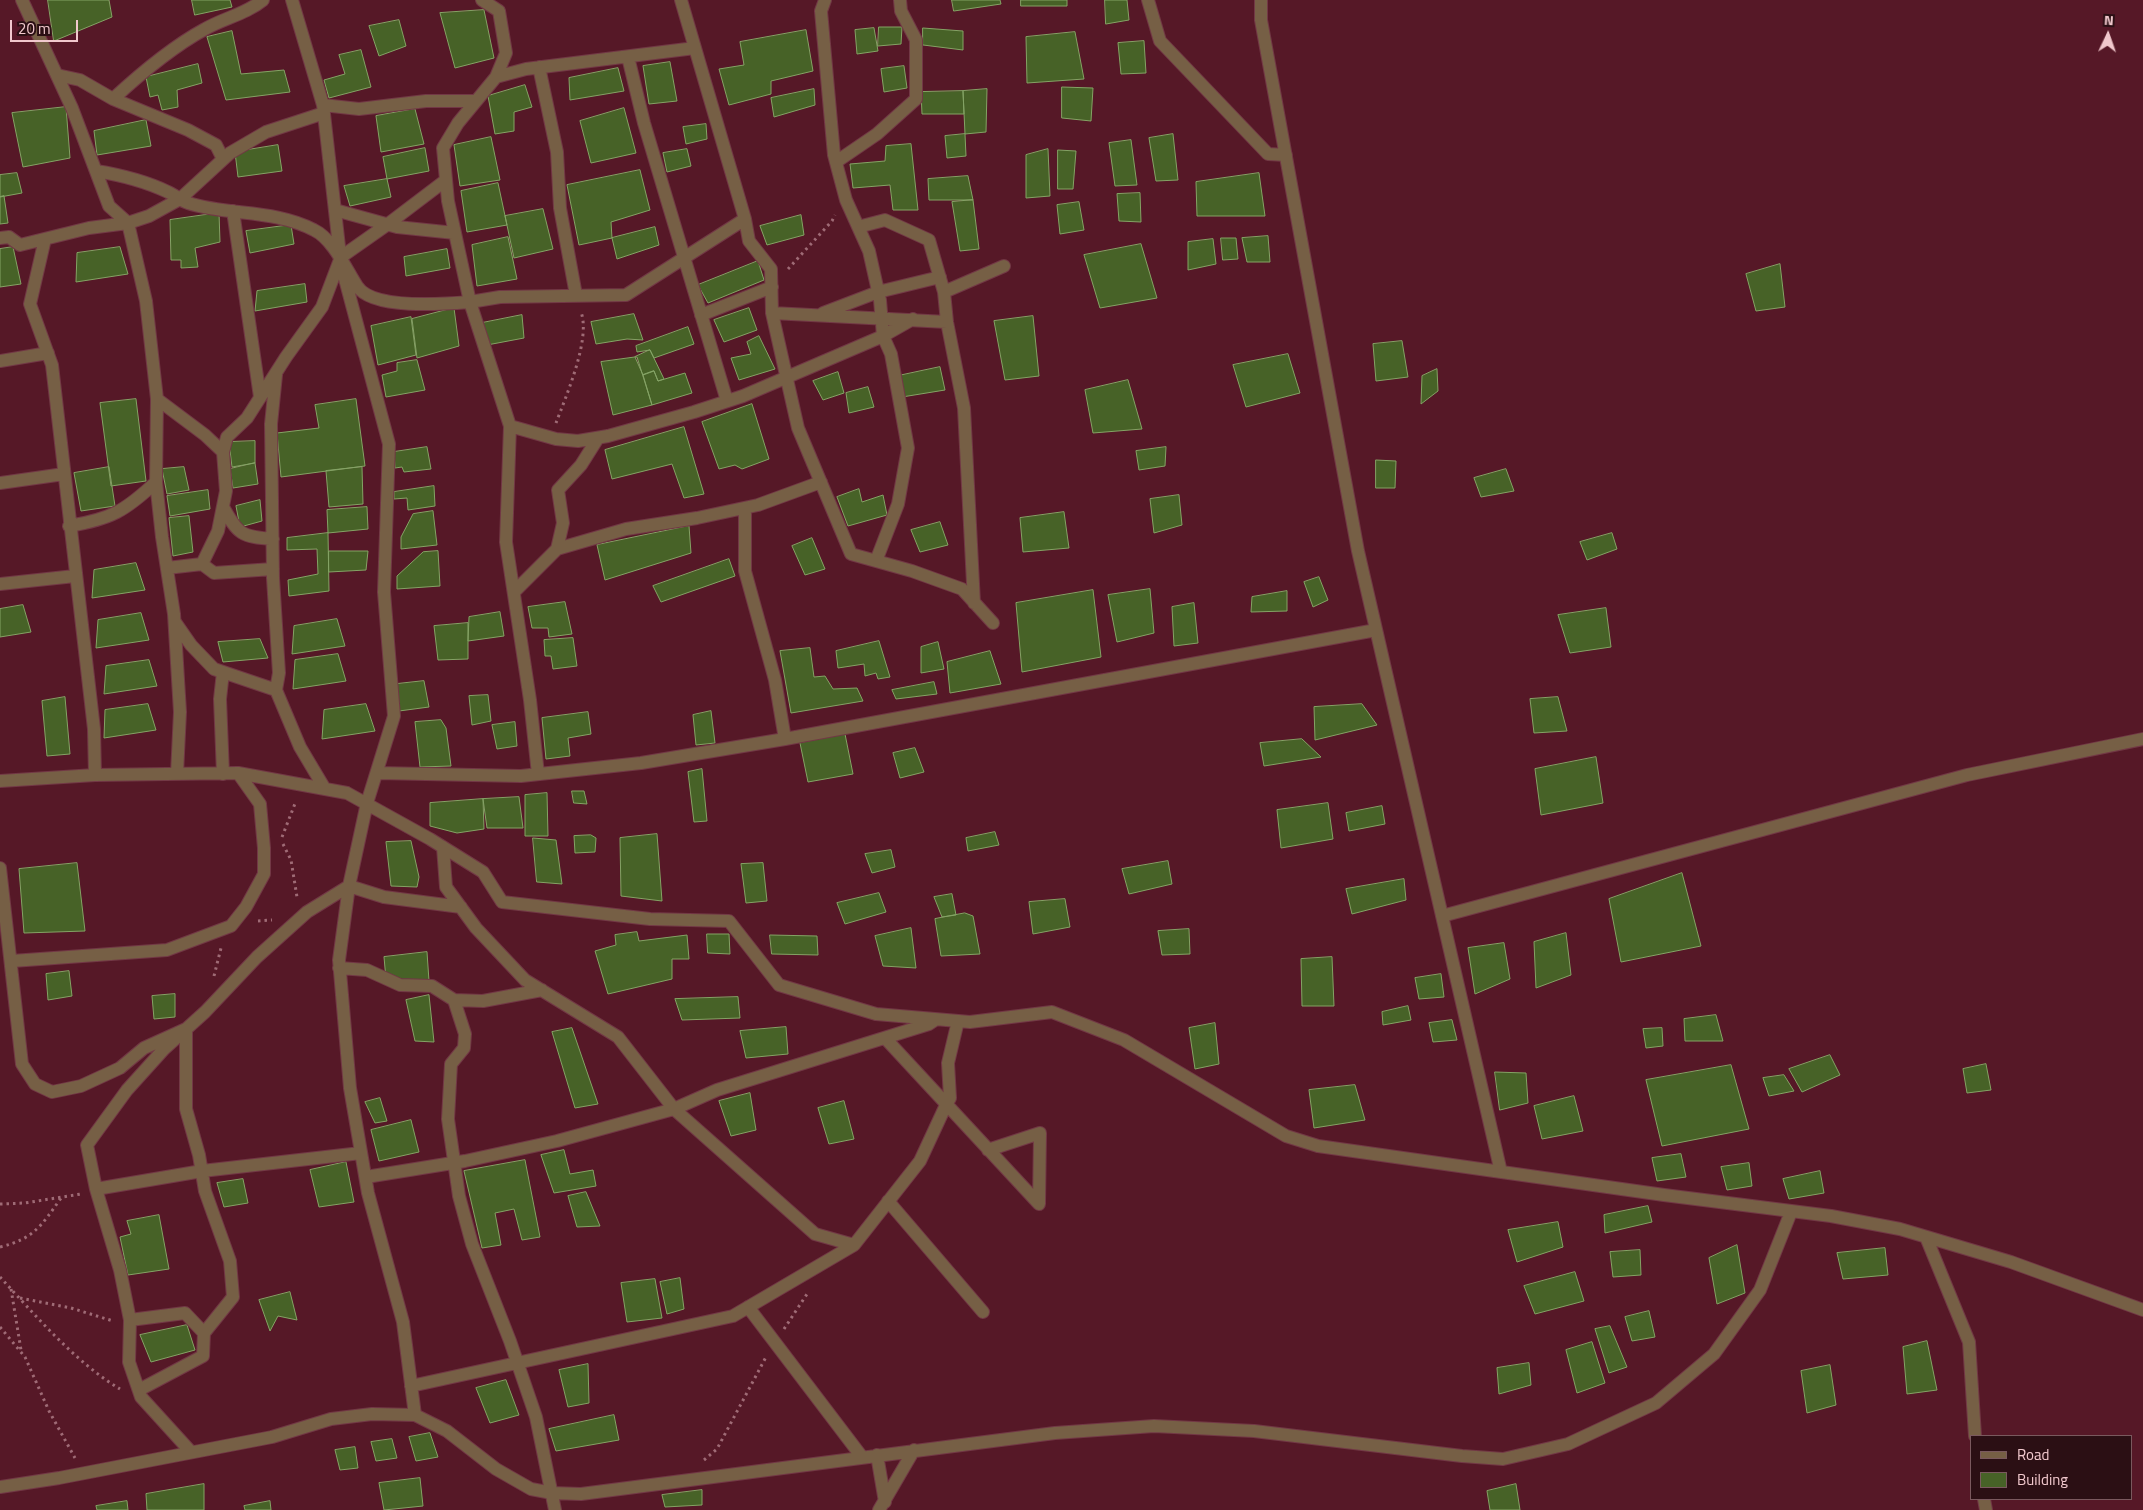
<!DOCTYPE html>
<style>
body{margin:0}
#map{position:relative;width:2143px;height:1510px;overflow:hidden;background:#561827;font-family:"Titillium Web",sans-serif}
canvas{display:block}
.legend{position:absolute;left:1970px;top:1435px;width:162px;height:65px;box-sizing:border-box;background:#2b0f14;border:1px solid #7a595e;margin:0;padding:6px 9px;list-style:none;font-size:15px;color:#f1c8cd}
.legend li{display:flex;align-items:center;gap:10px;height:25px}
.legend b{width:25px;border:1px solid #7a595e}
.north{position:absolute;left:2083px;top:10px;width:50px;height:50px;-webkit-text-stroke:4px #2b0f14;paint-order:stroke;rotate:3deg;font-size:14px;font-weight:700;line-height:20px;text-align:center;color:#f1c8cd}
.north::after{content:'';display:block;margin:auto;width:18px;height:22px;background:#f1c8cd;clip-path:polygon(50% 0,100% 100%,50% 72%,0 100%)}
.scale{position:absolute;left:10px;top:20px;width:68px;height:22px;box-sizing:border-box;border:2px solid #f1c8cd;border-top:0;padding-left:6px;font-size:15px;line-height:18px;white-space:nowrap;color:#f1c8cd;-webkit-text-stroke:4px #2b0f14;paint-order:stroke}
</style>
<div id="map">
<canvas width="2143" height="1510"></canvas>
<ul class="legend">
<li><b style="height:6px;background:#765f45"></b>Road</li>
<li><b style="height:14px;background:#476227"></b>Building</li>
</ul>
<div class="north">N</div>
<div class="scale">20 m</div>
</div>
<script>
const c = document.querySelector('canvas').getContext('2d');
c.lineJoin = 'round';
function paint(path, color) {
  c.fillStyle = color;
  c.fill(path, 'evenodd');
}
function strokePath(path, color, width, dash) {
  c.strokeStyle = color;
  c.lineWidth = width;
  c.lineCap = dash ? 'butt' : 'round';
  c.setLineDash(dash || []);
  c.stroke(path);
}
const building = new Path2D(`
 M48 0H109L112 17 54 41Z
 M192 0H230L232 7 195 15Z
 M952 0H1000L1001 4 954 11Z
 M1021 0H1067V6H1021Z
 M1105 0H1127L1129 20 1106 24Z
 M484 10 494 58 455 68 440 13Z
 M399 20 406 46 379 56 369 26Z
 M879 27H902L901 44 878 46Z
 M874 28 878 51 857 54 855 30Z
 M923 28 963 31V50L923 45Z
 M806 30 813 71 771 81V94L729 105 719 69 744 65 740 42Z
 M232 31 241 74 284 70 290 92 226 100 207 37Z
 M1075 32 1084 79 1027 83 1026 37Z
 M1144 41 1146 73 1121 74 1118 43Z
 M361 50 371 87 329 98 324 80 345 74 339 55Z
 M670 62 677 101 649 104 643 66Z
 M198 64 202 83 177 90 178 107 162 110 158 95 150 97 146 77Z
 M904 66 907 88 884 92 881 69Z
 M618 68 624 91 570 100 569 78Z
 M525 85 532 107 514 112V131L495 134 488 96Z
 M1062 87 1093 88 1091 121 1062 118Z
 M814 89 815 105 774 117 771 98Z
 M987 89 986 132 965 134 963 91Z
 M963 91 964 114H922L921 92Z
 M66 107 70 158 23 167 12 113Z
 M624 108 636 153 591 163 580 121Z
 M415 109 424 144 381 152 376 116Z
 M146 120 151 146 97 155 94 131Z
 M706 124 707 139 686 144 683 127Z
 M965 134 966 156 947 158 945 136Z
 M1173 134 1178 180 1156 181 1149 138Z
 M491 137 500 180 460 186 454 145Z
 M1131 140 1137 185 1115 186 1109 143Z
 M911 144 918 210H893L890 185 853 188 850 164 885 161 886 146Z
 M278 145 282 171 238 177 235 152Z
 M425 148 429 171 387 179 383 157Z
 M687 149 691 166 667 172 663 153Z
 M1048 149 1050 196 1026 198V155Z
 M1058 150 1076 151 1073 189H1058Z
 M640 170 650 210 611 222 612 238 579 245 567 185Z
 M17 173 22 193 0 197V175Z
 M1259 173 1265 216H1197L1196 182Z
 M968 176 973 200H929L928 179Z
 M387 179 391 197 350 206 344 186Z
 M498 183 507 225 467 232 461 191Z
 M1140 193 1141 222 1119 221 1117 194Z
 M4 196 8 223 0 224V197Z
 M973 200 979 249 960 251 952 202Z
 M1079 202 1084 230 1060 234 1057 205Z
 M543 209 553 249 514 258 505 216Z
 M219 213 220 242 195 248 198 267 181 268V260H171L170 220Z
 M801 215 804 235 767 245 760 226Z
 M291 225 294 244 250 253 246 231Z
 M655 227 659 245 617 259 612 238Z
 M1268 236 1270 262H1247L1242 238Z
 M508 237 517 279 477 286 472 245Z
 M1221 238H1236L1238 259 1223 260Z
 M1213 239 1216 264 1188 270V242Z
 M1141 244 1157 298 1100 308 1084 255Z
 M13 247 21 284 0 287V249Z
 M120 247 128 274 76 282 77 253Z
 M447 249 450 268 406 276 404 257Z
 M758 261 764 280 708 303 698 285Z
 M1780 264 1785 307 1756 311 1746 274Z
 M305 284 307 302 255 311 257 291Z
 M454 308 459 346 417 358 412 319Z
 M749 308 757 330 724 342 714 320Z
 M634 314 643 340 627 339 596 344 591 322Z
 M522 315 524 338 487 345 482 323Z
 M1033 316 1039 376 1005 380 994 321Z
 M411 317 416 355 378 365 371 326Z
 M688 327 694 344 654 358 650 350 637 352 636 346Z
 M759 336 775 369 739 380 731 358 751 354 747 342Z
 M1402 341 1408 377 1376 381 1373 344Z
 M650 350 664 379 658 381 654 371 643 375 635 357Z
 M1288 354 1300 393 1246 407 1233 365Z
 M635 357H637L652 405 613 415 601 362Z
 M417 360 425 390 386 397 382 375 397 371V363Z
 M940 367 945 390 902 397 898 376Z
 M1437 369 1438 391 1421 404 1422 376Z
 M654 371 658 381 685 373 692 393 652 405 643 375Z
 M838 372 844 393 823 400 813 381Z
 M1128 380 1142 429 1093 433 1085 390Z
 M868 387 874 407 849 413 846 393Z
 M136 399 146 481 111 486 100 403Z
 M356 399 365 466 281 477 277 433 319 428 315 405Z
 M752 404 769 459 742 469 735 465 719 469 702 422Z
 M684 427 704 494 684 498 672 464 612 479 605 450Z
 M255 441V463L232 467 229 442Z
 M427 447 431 469 404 472 402 467 395 468 394 452Z
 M1166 447 1165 466 1139 470 1136 451Z
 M1376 460 1396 461 1395 488H1376Z
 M255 463 258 484 233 488 230 469Z
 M109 467 115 506 81 511 74 473Z
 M184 467 189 490 167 494 162 469Z
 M362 467 363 504 329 507 326 471Z
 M1506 469 1514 491 1481 497 1474 478Z
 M434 486 435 506 408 510 407 498 394 499V492Z
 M859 489 862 502 883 495 887 515 848 526 837 497Z
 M208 490 210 509 170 516 167 496Z
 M1179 495 1182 525 1154 533 1150 499Z
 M260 500 262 521 240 527 236 506Z
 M367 507 368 529 328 533 327 510Z
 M433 511 437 545 401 549V537L413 514Z
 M1064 512 1069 548 1023 552 1020 518Z
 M189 516 193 552 173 556 169 518Z
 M940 522 948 545 920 552 911 530Z
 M689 526 691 553 605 580 597 545Z
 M328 533 329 591 289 596 288 580 318 574 317 549 287 550V538Z
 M1612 533 1617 549 1587 560 1580 542Z
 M812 538 825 569 805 575 792 546Z
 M329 551H368L366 570 329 572Z
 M438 551 440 586 397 589V576L423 552Z
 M729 559 735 576 661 602 653 586Z
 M136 563 145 590 92 598 94 570Z
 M1319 577 1328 600 1313 607 1304 582Z
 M1150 589 1154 633 1117 642 1108 595Z
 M1093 590 1101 657 1022 672 1016 603Z
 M1287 591V611L1251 612 1252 597Z
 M565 602 572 634 549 637 548 628H532L528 607Z
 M1194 603 1198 643 1174 646 1172 607Z
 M23 605 31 632 0 637V609Z
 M1606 608 1611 647 1570 653 1558 615Z
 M500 612 504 636 468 641 469 617Z
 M141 613 149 640 96 648 98 620Z
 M337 619 345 646 292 654 294 626Z
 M468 623V659L438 660 434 626Z
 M573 638 577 666 553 669 551 656H545L544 640Z
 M260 639 268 658 223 662 218 642Z
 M879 641 890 677 878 679 876 673 865 676 864 664 838 668 836 651Z
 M938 642 944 669 921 673V647Z
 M810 648 814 677 825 676 833 689 857 688 863 701 791 713 780 651Z
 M990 651 1001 684 950 693 947 662Z
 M338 654 346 681 293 689 295 660Z
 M149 660 157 686 104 694 106 666Z
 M424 681 429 707 399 711 397 684Z
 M934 682 937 694 896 699 892 690Z
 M488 695 491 721 472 725 469 696Z
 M65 697 70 754 47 756 42 701Z
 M1558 697 1567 731 1534 733 1530 699Z
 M148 704 156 730 104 738 105 710Z
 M366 704 375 731 322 739 324 710Z
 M1362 704 1377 725 1315 740 1314 707Z
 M711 711 715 743 696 745 693 715Z
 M588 712 591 734 568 738 570 756 546 759 542 718Z
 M441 720 446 728 451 766 420 767 415 722Z
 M515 722 517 746 497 749 492 725Z
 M845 734 853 774 808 782 800 743Z
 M1302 739 1321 757 1264 766 1260 743Z
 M915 748 924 772 900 778 893 753Z
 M1596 757 1603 803 1541 815 1535 769Z
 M702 769 707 821 694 822 688 772Z
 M572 791H584L587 804 574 803Z
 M547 793 548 836H525V795Z
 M519 797 523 828H487L483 799Z
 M483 799 484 829 457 833 430 826V803Z
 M1328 803 1333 839 1281 848 1277 810Z
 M1382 806 1385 824 1349 831 1346 813Z
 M995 832 999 845 968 851 966 838Z
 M657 834 662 901 621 896 620 838Z
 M591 835 596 838 595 852 575 853 574 836Z
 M533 838 556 840 562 884 537 882Z
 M411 841 419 877 417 887 391 886 386 842Z
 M891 850 895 867 872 873 865 854Z
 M1168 861 1172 884 1129 894 1122 869Z
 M77 863 85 931 24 933 19 869Z
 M763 863 767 901 746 903 741 864Z
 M1682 873 1701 946 1621 962 1609 899Z
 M1404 879 1406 900 1352 914 1346 889Z
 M879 893 886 912 845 924 837 903Z
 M952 894 956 915 942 917 934 897Z
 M1065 899 1070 927 1033 934 1029 902Z
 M965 913 973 916 980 954 941 956 935 919Z
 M911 928 916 968 883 966 875 936Z
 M1189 929 1190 954 1162 955 1158 931Z
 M637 932 639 941 687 935 689 959H672V979L608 994 595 951 616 945 615 935Z
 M1566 933 1571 975 1536 988 1534 942Z
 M707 934H729L730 954 708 953Z
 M770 935 817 936 818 955 772 954Z
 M1504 943 1510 979 1475 994 1468 948Z
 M427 952 429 981 386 979 384 957Z
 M1332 957 1334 1006H1302L1301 959Z
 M69 971 72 996 48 1000 46 974Z
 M1441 974 1444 997 1419 999 1415 978Z
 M175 994V1017L154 1019 152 996Z
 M429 995 434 1042 415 1041 406 1000Z
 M738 997 740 1018 682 1020 675 999Z
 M1408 1006 1411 1020 1383 1025 1382 1012Z
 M1716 1015 1723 1041H1685L1684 1019Z
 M1452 1020 1457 1040 1433 1042 1429 1023Z
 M1215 1023 1219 1064 1195 1069 1189 1028Z
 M786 1027 788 1054 746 1058 740 1031Z
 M572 1028 598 1104 575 1108 552 1032Z
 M1662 1028 1663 1046 1646 1048 1643 1029Z
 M1830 1055 1840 1075 1802 1092 1789 1069Z
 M1986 1064 1991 1090 1967 1093 1963 1069Z
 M1731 1065 1749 1129 1662 1146 1646 1080Z
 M1495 1072 1526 1073 1528 1103 1500 1110Z
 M1784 1075 1794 1091 1769 1096 1763 1078Z
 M1355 1085 1365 1120 1314 1128 1309 1090Z
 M750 1093 756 1130 731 1136 719 1101Z
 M1574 1096 1583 1131 1542 1139 1534 1106Z
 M380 1098 387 1121 375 1123 365 1102Z
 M844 1101 854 1139 829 1144 818 1108Z
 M411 1120 419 1152 379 1161 371 1130Z
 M564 1150 570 1174 593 1170 596 1186 554 1193 541 1155Z
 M1681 1154 1686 1177 1657 1181 1652 1158Z
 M525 1160 540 1237 522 1240 514 1209 495 1213 501 1245 482 1248 464 1171Z
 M346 1162 354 1202 319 1207 310 1170Z
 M1749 1163 1752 1186 1727 1190 1721 1167Z
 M1820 1171 1824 1193 1789 1199 1783 1179Z
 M243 1179 248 1203 224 1207 217 1183Z
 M586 1192 600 1226 577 1227 568 1196Z
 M1648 1206 1652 1222 1605 1233 1604 1215Z
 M159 1215 169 1269 128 1275 120 1237 131 1234 127 1221Z
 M1558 1222 1563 1247 1517 1262 1508 1230Z
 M1737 1245 1745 1293 1717 1304 1709 1258Z
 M1885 1248 1888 1275 1843 1279 1837 1253Z
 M1640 1250 1641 1275 1613 1277 1610 1252Z
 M1575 1272 1584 1301 1535 1314 1524 1286Z
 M680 1278 684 1309 667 1314 660 1282Z
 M655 1279 662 1318 627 1322 621 1283Z
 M290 1292 297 1320 278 1316 270 1331 259 1300Z
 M1649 1311 1655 1337 1632 1341 1625 1317Z
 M187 1325 195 1350 151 1362 140 1335Z
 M1610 1326 1627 1367 1609 1373 1595 1329Z
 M1927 1341 1937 1390 1907 1394 1903 1347Z
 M1592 1342 1605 1383 1577 1393 1566 1350Z
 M1529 1363 1531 1385 1499 1394 1497 1368Z
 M588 1364 589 1403 568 1407 559 1370Z
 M1830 1365 1836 1405 1807 1413 1801 1371Z
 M506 1380 519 1415 490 1423 476 1388Z
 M614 1415 619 1440 556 1451 549 1429Z
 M430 1433 438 1457 416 1461 409 1437Z
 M392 1439 397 1458 376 1461 371 1442Z
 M355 1447 358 1468 340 1470 335 1450Z
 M420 1478 423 1506 384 1510 379 1483Z
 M204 1484V1510H147L146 1494Z
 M1516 1484 1520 1510H1490L1487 1491Z
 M702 1490V1505L665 1507 662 1495Z
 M127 1501 128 1510H97L96 1506Z
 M270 1501 271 1510H245L244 1506Z`);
const path = new Path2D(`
 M788 269 832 221 835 215
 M556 423C566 396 591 339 581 312
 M282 837 296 801
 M283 844 291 860 297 897
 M258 921 272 920
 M214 976 221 948
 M0 1204 25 1203 81 1194
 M0 1247C34 1239 42 1225 61 1198
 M0 1277C35 1315 75 1362 120 1389
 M11 1289 21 1350
 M20 1298 71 1308 113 1321
 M0 1327 25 1357 49 1411 75 1458
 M784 1329 807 1294
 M704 1460 717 1449 766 1357`);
const street = new Path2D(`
 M22 0 72 108 109 206 128 223 146 301 157 399 156 482 162 537 174 614 180 712 177 774
 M292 0 323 105 341 264 389 444 384 592 394 716 367 803 349 886 339 960 350 1088 368 1193 403 1322 415 1415
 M825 0 821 11 834 155 846 200 869 251 880 300 883 336 891 354 908 448 898 504 876 561
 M1148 0 1160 41 1268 154 1286 155
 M1261 0V20L1358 551 1501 1172
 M628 57 644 123 727 401
 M539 67 557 152 560 208 576 295
 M57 75 80 80 113 99 188 130 216 145 223 159
 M496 77 526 69 695 48
 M113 99C140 74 172 47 205 29 224 18 246 14 263 0
 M323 105 359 109 426 101H476
 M836 162 877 134 916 99V40L901 11 900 0
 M96 171C121 175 145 181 168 192 175 195 181 201 188 203 229 216 274 209 314 230 333 239 346 269 357 286 372 310 445 304 470 302L448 201 443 148 458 123 496 77 506 53 499 11 482 0
 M335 210 397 227 455 233
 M233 211 260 397
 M745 219 749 241 771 269 772 313 798 428 851 554 912 571 962 589 993 623
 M858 227 885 220 929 240 944 292 947 322 964 408 974 603
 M0 238 9 237 20 245 89 228 128 223 149 216 180 199 230 153 266 132 324 113
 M45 239 30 304 52 365 94 729 95 775
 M944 292 1004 266
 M772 313 947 322
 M823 313 878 292 940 277
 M701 315 772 287
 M0 361 48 353
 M276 375 271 424 273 578 279 673 276 690
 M157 399 205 435 223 452
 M510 426 556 439 578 441 608 436 694 412 743 396 883 336 913 319
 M0 483 64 474
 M223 507C238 534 241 537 273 539
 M745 508V571L775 680 785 739
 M69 526C111 519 125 511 156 482
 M557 549 626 529 697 518 758 505 821 482
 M202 564 214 573 273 569
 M167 568 202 564 218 531 226 491 223 452 227 437 247 418 286 357 322 307 341 257 388 224 446 180
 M0 584 75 576
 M514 592 557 549 563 523 558 490 581 465 598 438
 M175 622 191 645 214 669 276 690 300 747 325 789
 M378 773 521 776 641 763 785 739 1376 630
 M223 774 220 699 223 672
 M538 774 530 700 506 542 510 426 470 302 500 297 626 295 745 219 681 0
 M0 781 95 775 238 773 347 793 430 839 483 872 502 902 650 919 729 921 779 985 876 1014 970 1022 1052 1012 1124 1040 1286 1136 1318 1146 1664 1195 1831 1216 1900 1229 2011 1262 2143 1310
 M443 847 446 887 476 928 525 980 618 1037 674 1109 815 1234 854 1245 920 1161 946 1105 950 1098 948 1063 958 1021
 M0 868 22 1064 35 1084 52 1092 81 1086 120 1068 144 1048 186 1029V1109L199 1155 205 1191 230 1261 233 1297 204 1333 185 1313 130 1320
 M1442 916 1967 775 2143 739
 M12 961 167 950 231 926 246 907 264 874V848L260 804 238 773
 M339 968 367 970 400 985 432 986 454 1000 483 1001 542 990
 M454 1000 465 1034 464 1048 451 1064 448 1119 459 1196 472 1244 510 1341 536 1417 555 1510
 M885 1038 1039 1204 1040 1133 988 1150
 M366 1177 465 1161 557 1141 674 1109 717 1090 929 1024 935 1020
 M96 1189 202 1171 361 1153
 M888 1201 983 1312
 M1926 1237 1969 1342 1975 1436
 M748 1307 862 1457
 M411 1386 733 1316 854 1245
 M139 1390 203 1356 204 1333
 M191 1452 141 1397 129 1362 130 1320 120 1270 96 1189 87 1145 127 1090 164 1049 205 1012 257 957 307 912 349 886 384 897 461 907
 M877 1455 885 1502
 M0 1487 59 1478 272 1437 331 1419 372 1414 415 1415 447 1431 496 1469 531 1489 552 1493 581 1494 1055 1433 1154 1426 1254 1431 1462 1456 1503 1459 1568 1444 1656 1403 1714 1354 1760 1290 1791 1212
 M1984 1499 1986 1510
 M879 1510 914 1450`);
paint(building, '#476227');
strokePath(building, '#84a365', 1);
strokePath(street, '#723845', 14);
strokePath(path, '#9f6b76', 3, [2.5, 4]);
strokePath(street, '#765f45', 12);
</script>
